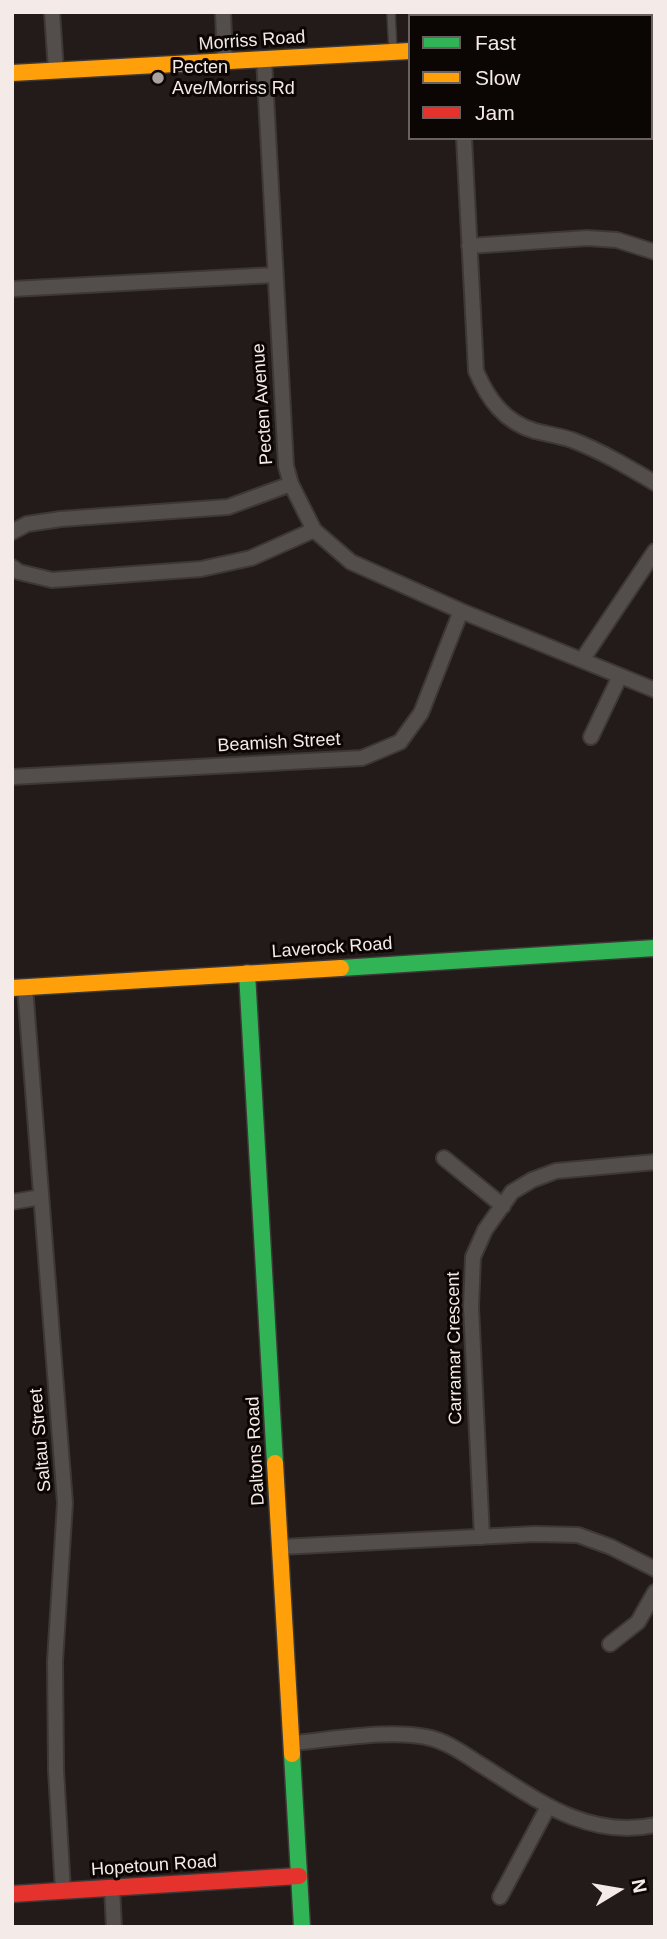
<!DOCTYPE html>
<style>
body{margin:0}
#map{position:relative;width:667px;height:1939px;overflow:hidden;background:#221b19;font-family:Arial,sans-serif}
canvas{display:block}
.frame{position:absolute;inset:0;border:14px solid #f4eae7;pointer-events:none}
.legend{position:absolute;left:408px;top:14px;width:245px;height:126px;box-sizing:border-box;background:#0b0604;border:2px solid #68615f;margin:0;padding:9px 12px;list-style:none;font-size:21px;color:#f4eae7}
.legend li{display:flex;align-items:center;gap:14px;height:35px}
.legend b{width:35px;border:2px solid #68615f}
.north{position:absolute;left:583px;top:1855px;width:70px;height:70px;-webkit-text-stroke:5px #0b0604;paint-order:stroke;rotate:79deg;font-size:19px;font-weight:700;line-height:28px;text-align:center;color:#f4eae7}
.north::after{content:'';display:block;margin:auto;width:24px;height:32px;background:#f4eae7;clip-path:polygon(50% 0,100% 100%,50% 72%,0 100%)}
</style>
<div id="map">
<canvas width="667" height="1939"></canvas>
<div class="frame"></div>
<ul class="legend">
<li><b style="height:9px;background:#30b455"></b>Fast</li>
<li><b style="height:9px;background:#ff9f0a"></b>Slow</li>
<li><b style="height:9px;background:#e5322d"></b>Jam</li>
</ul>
<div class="north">N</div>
</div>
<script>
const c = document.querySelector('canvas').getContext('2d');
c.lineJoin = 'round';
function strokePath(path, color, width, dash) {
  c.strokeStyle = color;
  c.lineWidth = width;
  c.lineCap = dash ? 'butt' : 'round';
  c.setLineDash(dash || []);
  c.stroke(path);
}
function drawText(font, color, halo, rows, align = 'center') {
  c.font = font + ' Arial,sans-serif';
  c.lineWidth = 6;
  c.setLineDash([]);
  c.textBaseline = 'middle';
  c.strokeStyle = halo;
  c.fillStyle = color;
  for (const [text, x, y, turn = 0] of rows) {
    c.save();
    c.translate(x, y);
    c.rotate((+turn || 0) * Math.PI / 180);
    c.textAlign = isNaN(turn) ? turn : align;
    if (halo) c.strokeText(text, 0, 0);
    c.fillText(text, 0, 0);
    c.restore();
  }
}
const lane = new Path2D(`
 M391 12 393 51`);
const street = new Path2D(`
 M52 12 56 70
 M223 12 225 63
 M520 12V16
 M264 59 286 466 291 484 314 530 351 562 461 611 655 690
 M464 138 476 371C488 399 504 422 535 431 547 434 560 436 572 440 601 451 628 467 655 483
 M469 246 587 238 617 240 655 252
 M12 289 274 275
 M12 532 27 524 61 519 228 507 291 484
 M12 567 19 572 52 580 201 569 251 558 314 530
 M582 660 655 551
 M591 737 620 676
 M12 777 362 758 400 742 421 713 461 611
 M25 987 65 1503 55 1661 56 1770 63 1891
 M444 1158 503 1206
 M12 1202 41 1197
 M482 1537 471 1307 473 1257 485 1230 512 1192 532 1180 556 1171 655 1162
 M281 1547 535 1534 578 1535 611 1547 655 1569
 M610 1644 638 1622 655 1592
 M292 1743C330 1740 390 1729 426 1737 444 1740 463 1753 478 1763 533 1797 586 1840 655 1825
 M112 1888 114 1927
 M500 1897 548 1807`);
const fast = new Path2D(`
 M341 968 655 948
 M247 973 275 1463
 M292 1754 302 1927`);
const slow = new Path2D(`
 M12 73 410 51
 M12 988 341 968
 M275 1463 292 1754`);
const jam = new Path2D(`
 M651 37H655
 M12 1894 299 1876`);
const markers = [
 [158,78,7,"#aaa29f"]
];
const streetNames = [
 ["Morriss Road",252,41,-4],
 ["Pecten Avenue",263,404,-94],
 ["Beamish Street",279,743,-3],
 ["Laverock Road",332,948,-4],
 ["Carramar Crescent",455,1348,-91],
 ["Saltau Street",41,1440,-95],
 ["Daltons Road",256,1451,-93],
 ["Hopetoun Road",154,1866,-4]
];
const poiNames = [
 ["Pecten",172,68],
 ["Ave/Morriss Rd",172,89]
];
strokePath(lane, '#3d3736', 10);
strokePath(street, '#3d3736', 18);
strokePath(fast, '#3d3736', 19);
strokePath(slow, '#3d3736', 19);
strokePath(jam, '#3d3736', 19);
strokePath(lane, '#534d4b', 7);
strokePath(street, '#534d4b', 14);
strokePath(fast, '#30b455', 16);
strokePath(slow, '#ff9f0a', 16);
strokePath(jam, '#e5322d', 16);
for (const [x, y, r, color] of markers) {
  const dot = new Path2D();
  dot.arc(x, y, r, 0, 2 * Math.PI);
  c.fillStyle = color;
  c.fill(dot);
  strokePath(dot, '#0b0604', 2.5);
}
drawText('18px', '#f4eae7', '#0b0604', streetNames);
drawText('18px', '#f4eae7', '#0b0604', poiNames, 'left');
</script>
